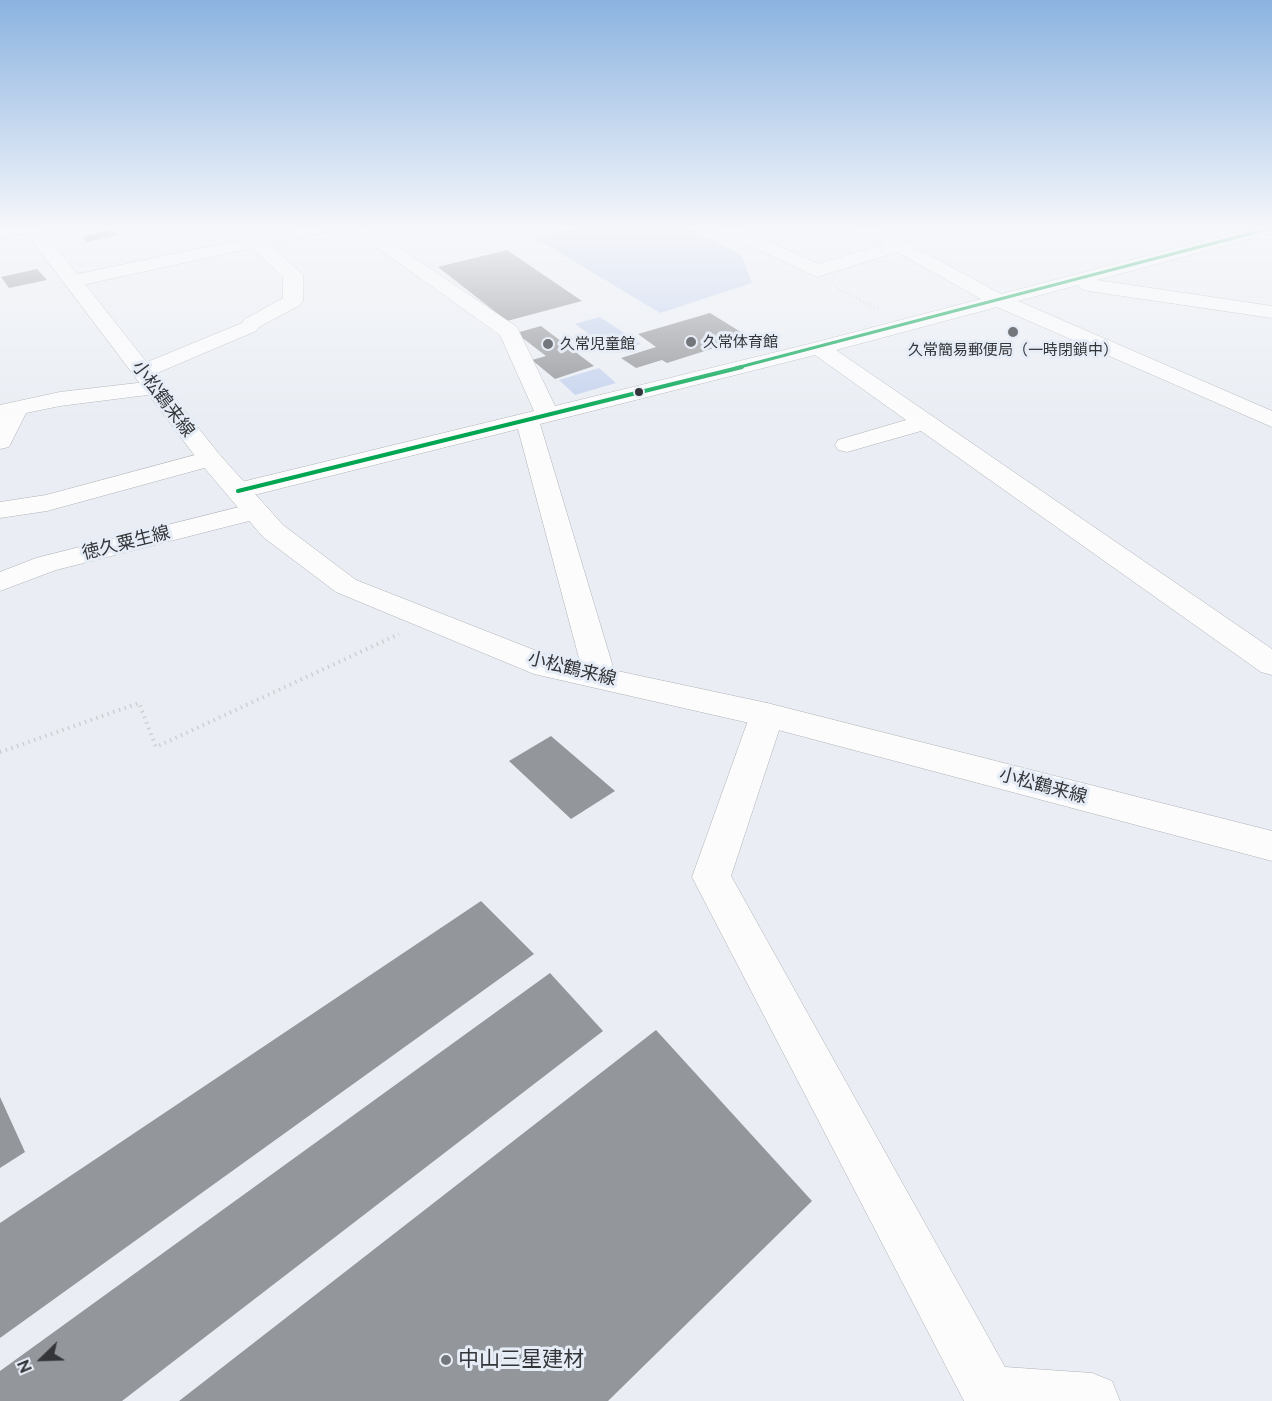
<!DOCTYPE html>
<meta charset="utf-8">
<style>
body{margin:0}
#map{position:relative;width:1272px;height:1401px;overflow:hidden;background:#eaeef4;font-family:Raleway,sans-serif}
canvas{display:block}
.north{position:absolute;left:12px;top:1329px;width:60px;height:60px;-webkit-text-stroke:4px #e7edf7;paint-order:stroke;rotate:247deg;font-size:16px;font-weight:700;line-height:24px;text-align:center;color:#333539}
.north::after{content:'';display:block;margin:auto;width:21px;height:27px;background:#333539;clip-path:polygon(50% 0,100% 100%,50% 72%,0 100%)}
</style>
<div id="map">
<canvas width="1272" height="1401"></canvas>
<div class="north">N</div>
</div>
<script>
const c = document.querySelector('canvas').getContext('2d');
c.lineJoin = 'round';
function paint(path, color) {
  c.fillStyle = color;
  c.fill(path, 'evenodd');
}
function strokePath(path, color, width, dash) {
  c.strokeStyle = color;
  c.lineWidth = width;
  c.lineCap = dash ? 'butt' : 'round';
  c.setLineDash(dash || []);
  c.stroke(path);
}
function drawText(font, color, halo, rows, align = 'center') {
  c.font = font + ' Raleway,"Noto Sans JP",sans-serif';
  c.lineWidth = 6;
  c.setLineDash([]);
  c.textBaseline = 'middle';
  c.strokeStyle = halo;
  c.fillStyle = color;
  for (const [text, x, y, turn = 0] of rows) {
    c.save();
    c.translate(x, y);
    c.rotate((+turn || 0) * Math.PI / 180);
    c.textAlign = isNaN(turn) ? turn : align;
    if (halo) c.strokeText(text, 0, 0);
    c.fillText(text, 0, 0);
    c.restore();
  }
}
const green = new Path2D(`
 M584 226H685L741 255 752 283 660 313 535 238Z
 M600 317 641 344 615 352 575 324Z
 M599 368 616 383 575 395 559 380Z`);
const building = new Path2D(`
 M112 229 117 235 87 242 83 236Z
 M507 250 582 301 507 321 438 267Z
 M37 269 47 280 9 288 1 277Z
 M710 313 749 337 667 363 662 360 636 368 621 358 656 347 638 334Z
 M541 326 594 366 555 379 532 360 546 356 516 333Z
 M551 736 615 791 571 819 509 761Z
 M481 901 534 954 0 1338V1223Z
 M550 973 603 1031 122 1401H0V1371Z
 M656 1030 812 1201 608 1401H179Z
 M0 1097 25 1152 0 1168Z`);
const pathFar1 = new Path2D(`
 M835 287 879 310`);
const path = new Path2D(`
 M0 752 139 703 156 747 399 634`);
const minor = new Path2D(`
 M306 226H338L335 230 270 244 303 275V301L300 305 259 327 256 331 143 379 135 377 132 372 135 367 242 323 245 319 283 298V277L252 248 73 287 66 285 63 281 66 277 73 275Z
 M347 226H367L517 327 555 406 813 343 981 299 897 252 817 277 717 230 714 226H736L818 264 883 244 854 226H876L1001 294 1260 226H1272V233L1097 280 1272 306V318L1088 291 1081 289 1078 285 1018 301 1272 411V427L997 307 836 350 1272 649V675L1261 672 921 431 847 452 838 450 835 445 838 440 906 420 815 355 540 424 616 677 611 685 600 688 589 685 584 677 518 429 238 499 229 497 225 491 229 485 534 411 500 335Z
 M155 381 163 383 167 388 163 393 60 406 26 413 9 447 0 449V405L60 392Z
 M210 451 219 454 223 459 219 464 47 511 0 518V502L46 495Z
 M767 703 779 707 784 715 731 876 1005 1367 1092 1373 1112 1381 1120 1401H964L692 877 750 715 755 707Z`);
const tertiary = new Path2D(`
 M11 226H47L44 230 0 238V228Z`);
const secondary = new Path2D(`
 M255 503 265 505 268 511 265 517 56 570 0 591V572L36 558Z`);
const primary = new Path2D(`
 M21 226H39L219 454 283 525 356 580 552 657 767 703 1272 831V861L767 727 534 674 336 592 263 537 201 464Z`);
const bus1Far1 = new Path2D(`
 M736 368 1272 228`);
const bus1 = new Path2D(`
 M238 491 742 367`);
const markers = [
 [1013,332,6,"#73767a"],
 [691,342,6,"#73767a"],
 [548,344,6,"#73767a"],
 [639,392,5,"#333539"],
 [446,1360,6,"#73767a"]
];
const farPoinames = [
 ["久常体育館",703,342],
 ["久常児童館",560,344],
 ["久常簡易郵便局（一時閉鎖中）",1013,350,"center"]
];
const streetNames = [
 ["小松鶴来線",163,399,53],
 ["徳久粟生線",126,543,-14],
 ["小松鶴来線",572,669,14],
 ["小松鶴来線",1043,786,15]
];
const nearPoinames = [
 ["中山三星建材",458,1360]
];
paint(green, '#c5d3ee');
paint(building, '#93969a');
strokePath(minor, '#afb2b6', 1);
strokePath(tertiary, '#afb2b6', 1);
strokePath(secondary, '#afb2b6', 1);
strokePath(primary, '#afb2b6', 1);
strokePath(pathFar1, '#cecfd1', 2, [1, 3]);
strokePath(path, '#cecfd1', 4, [1.5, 4.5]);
paint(minor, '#fcfcfd');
paint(tertiary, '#fcfcfd');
paint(secondary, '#fcfcfd');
paint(primary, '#fcfcfd');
strokePath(bus1Far1, '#00a651', 3);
strokePath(bus1, '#00a651', 4);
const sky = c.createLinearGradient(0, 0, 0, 422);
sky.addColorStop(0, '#8bb3e1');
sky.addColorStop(0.54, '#f6f7fa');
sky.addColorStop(1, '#f6f7fa00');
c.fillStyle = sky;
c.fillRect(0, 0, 1272, 422);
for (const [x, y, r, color] of markers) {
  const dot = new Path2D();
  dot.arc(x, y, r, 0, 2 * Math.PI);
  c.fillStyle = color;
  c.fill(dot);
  strokePath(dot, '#e7edf7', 2);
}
drawText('15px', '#333539', '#e7edf7', farPoinames, 'left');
drawText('18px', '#333539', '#e7edf7', streetNames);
drawText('21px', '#333539', '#e7edf7', nearPoinames, 'left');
</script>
